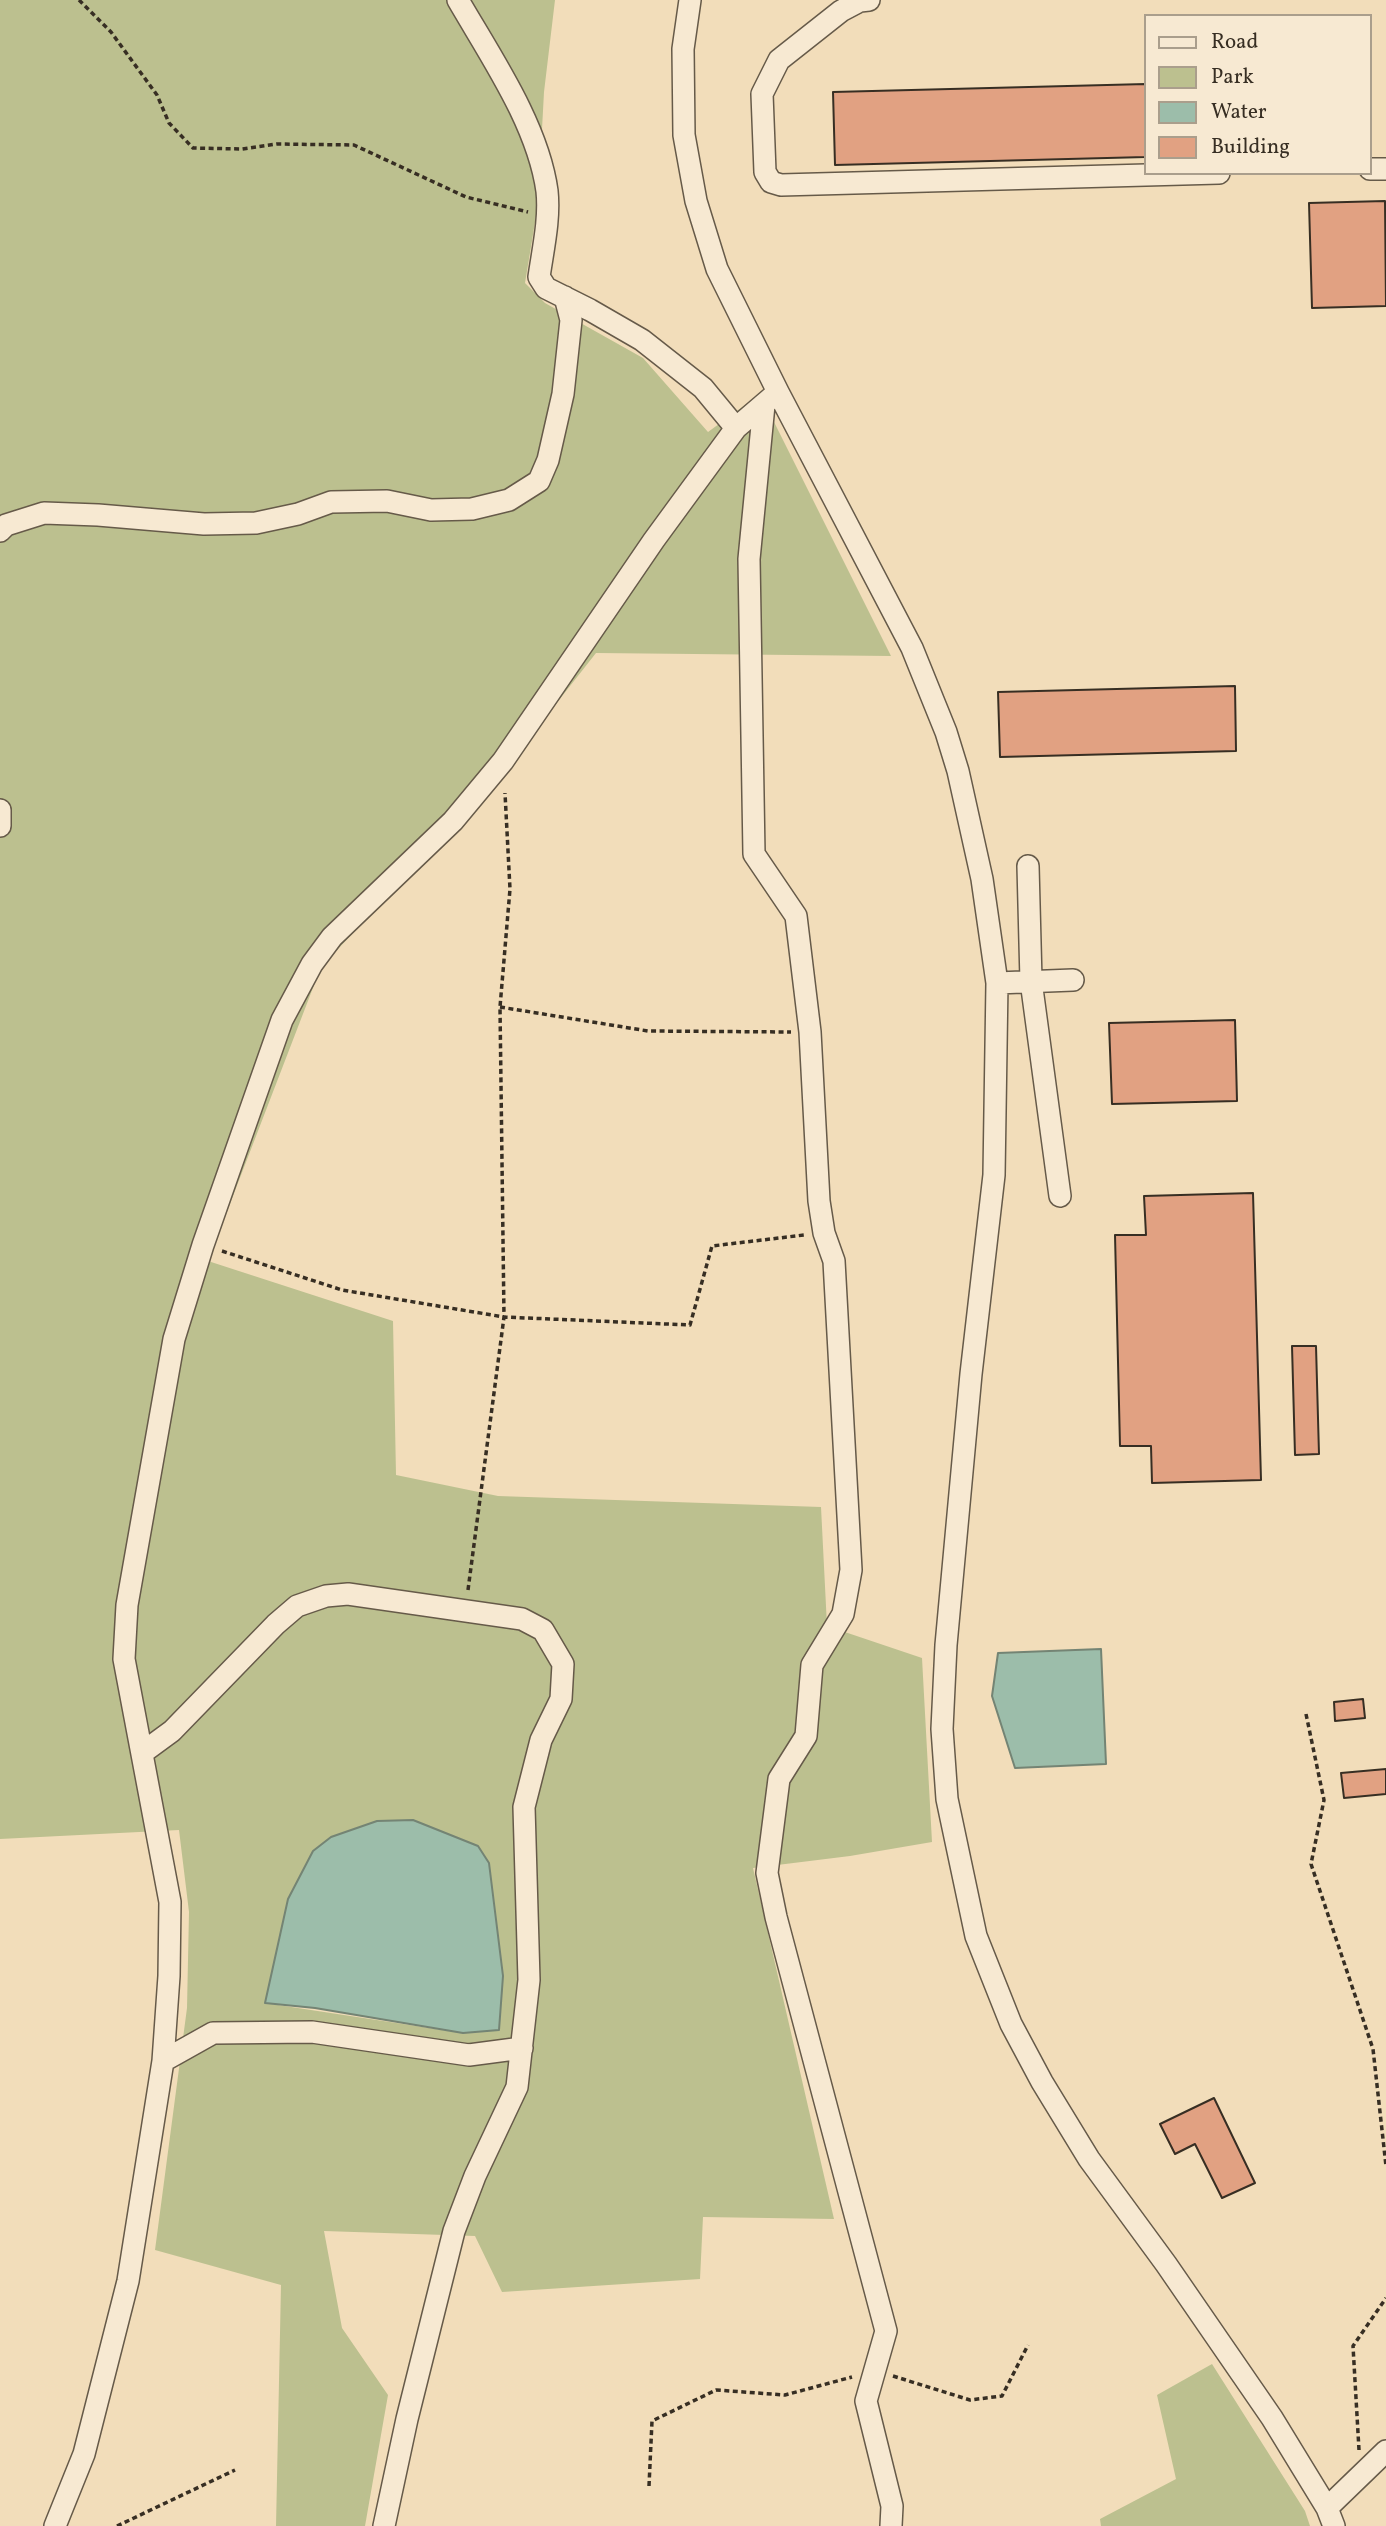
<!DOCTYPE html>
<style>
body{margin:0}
#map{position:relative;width:1386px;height:2526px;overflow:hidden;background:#f2ddba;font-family:Vollkorn,serif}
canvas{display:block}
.legend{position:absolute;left:1144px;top:14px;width:228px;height:161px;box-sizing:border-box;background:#f7e9d2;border:2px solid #aa9e8c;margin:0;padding:9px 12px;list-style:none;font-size:21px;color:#372e23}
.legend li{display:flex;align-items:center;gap:14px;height:35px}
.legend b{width:35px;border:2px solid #aa9e8c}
</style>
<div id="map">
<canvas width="1386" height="2526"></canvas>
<ul class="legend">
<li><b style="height:9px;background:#f7e9d2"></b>Road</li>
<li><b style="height:19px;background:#bcc08f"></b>Park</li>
<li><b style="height:19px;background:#9cbdaa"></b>Water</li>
<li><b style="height:19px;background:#e1a182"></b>Building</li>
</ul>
</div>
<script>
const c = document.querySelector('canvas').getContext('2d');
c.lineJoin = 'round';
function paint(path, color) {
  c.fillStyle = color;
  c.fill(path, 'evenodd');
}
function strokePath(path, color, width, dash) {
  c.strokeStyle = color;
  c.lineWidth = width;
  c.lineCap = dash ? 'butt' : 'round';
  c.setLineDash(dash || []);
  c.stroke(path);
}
const green = new Path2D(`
 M0 0H555L544 92 538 204 525 283 545 303 643 358 708 432 760 394 891 656 596 653 489 789 321 967 208 1261 393 1321 396 1475 498 1496 821 1507 827 1626 922 1658 932 1842 850 1856 753 1868 834 2219 703 2217 700 2279 502 2292 475 2236 324 2231 342 2328 388 2395 365 2526H276L281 2285 155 2250 187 2008 189 1912 179 1830 0 1839ZM313 1851 499 2030 462 2033 265 2003Z
 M1212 2364 1305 2511 1310 2526H1101L1100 2519 1176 2479 1157 2395Z`);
const water = new Path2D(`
 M1101 1649 1106 1764 1015 1768 992 1696 998 1653Z
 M413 1820 478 1846 489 1863 503 1976 499 2030 463 2033 315 2008 265 2003 288 1899 313 1851 331 1837 377 1821Z`);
const building = new Path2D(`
 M1146 84V157L835 165 833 92Z
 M1385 201 1386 306 1312 308 1309 203Z
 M1235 686 1236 751 1000 757 998 692Z
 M1235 1020 1237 1101 1112 1104 1109 1023Z
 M1253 1193 1261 1480 1152 1483 1151 1446H1120L1115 1235H1146L1144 1196Z
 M1292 1346H1316L1319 1454 1295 1455Z
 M1363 1699 1365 1718 1335 1721 1334 1702Z
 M1386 1769V1794L1344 1798 1341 1773Z
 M1214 2098 1255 2183 1222 2198 1195 2144 1175 2154 1160 2124Z`);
const path = new Path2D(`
 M79 0 111 32 157 95 169 123 193 148 242 149 277 144 354 145 466 197 528 212
 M500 1007 648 1031 791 1032
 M222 1251 342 1290 504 1317 690 1325 712 1246 804 1235
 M468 1590 504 1317 500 1007 510 889 505 793
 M1306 1714 1324 1800 1311 1864 1373 2049 1386 2166
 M893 2376 970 2400 1002 2396 1028 2345
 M1359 2450 1353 2346 1386 2298
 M649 2486 652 2421 716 2390 785 2395 852 2377
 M117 2526 235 2470`);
const minor = new Path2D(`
 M458 0C491 57 538 125 547 191 550 219 543 249 539 277L546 288 590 310 642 340 703 388 736 428
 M690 0 683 49 684 135 696 201 717 269 778 392 912 648 946 732 958 771 982 879 997 983 994 1175 971 1374 946 1645 942 1729 947 1799 976 1936 1011 2024 1042 2082 1089 2159 1166 2264 1272 2418 1327 2508 1334 2526
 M869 0 860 1 841 11 779 60 762 94 765 172 771 182 781 185 1219 173
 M1370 169H1386
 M764 405 749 559 754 854 796 916 810 1032 819 1201 824 1233 834 1261 851 1570 843 1614 812 1665 806 1736 779 1779 767 1873 776 1917 886 2331 866 2401 892 2506 891 2526
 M0 531 6 525 44 513 98 515 204 524 256 523 298 514 331 502 387 501 431 510 472 509 509 500 539 481 548 460 563 394 571 320 565 297
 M0 810V826
 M1028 866 1031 981 1060 1196
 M997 983 1073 980
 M142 1753 172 1731 276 1624 297 1606 326 1596 348 1594 522 1619 543 1630 563 1664 561 1699 541 1740 524 1807 529 1980 517 2087 475 2176 454 2231 407 2419 384 2526
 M163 2061 213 2033 312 2032 469 2055 522 2048
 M1327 2508 1386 2451
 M55 2526 84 2454 128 2281 163 2061 169 1976 170 1902 124 1659 127 1605 174 1339 203 1245 282 1020 312 964 332 937 453 821 503 761 654 540 736 428 778 392`);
paint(green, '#bcc08f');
paint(water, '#9cbdaa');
strokePath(water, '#748474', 2);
paint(building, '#e1a182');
strokePath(building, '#372e23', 2);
strokePath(minor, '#665a49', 24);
strokePath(path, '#372e23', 3.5, [5, 3.5]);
strokePath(minor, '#f7e9d2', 21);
</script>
